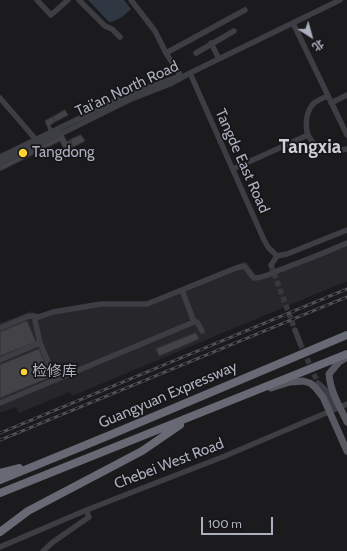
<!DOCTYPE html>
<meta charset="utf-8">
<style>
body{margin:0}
#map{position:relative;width:347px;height:551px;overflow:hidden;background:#1b1a1d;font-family:Cabin,"Noto Sans SC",sans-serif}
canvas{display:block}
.north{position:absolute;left:291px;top:16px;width:40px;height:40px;-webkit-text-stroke:3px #161518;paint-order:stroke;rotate:143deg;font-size:11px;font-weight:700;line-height:16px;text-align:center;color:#acafbd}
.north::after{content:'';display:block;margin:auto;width:14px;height:18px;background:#acafbd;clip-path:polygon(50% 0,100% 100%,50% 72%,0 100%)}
.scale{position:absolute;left:201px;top:517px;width:72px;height:18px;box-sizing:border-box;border:2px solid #acafbd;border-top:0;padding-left:5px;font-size:12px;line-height:14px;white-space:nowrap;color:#acafbd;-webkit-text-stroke:3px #161518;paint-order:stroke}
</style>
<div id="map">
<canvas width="347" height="551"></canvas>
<div class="north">北</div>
<div class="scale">100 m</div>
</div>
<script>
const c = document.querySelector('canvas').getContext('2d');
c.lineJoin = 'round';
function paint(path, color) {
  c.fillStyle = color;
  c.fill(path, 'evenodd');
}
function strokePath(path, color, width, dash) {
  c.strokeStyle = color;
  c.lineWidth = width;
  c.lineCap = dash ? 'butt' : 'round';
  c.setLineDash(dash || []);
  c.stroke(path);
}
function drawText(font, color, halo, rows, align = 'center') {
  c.font = font + ' Cabin,"Noto Sans SC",sans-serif';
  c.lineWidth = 3.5;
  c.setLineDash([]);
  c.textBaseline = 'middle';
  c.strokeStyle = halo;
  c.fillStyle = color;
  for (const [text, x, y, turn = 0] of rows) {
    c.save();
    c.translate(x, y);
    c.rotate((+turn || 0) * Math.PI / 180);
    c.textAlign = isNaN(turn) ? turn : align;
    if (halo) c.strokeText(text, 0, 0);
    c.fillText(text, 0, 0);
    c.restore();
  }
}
const built = new Path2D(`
 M347 241V281L72 396 70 392 19 413 16 407 0 413V323L31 311 37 314 54 309 101 302 144 303 246 261 256 275 260 276Z`);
const water = new Path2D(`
 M88 0H124L131 9C125 15 118 21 109 22Z`);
const building = new Path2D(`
 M65 110 68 115 55 122 53 117Z
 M53 117 55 122 50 125 53 131 60 128 67 142 70 140 73 147 65 151 60 141 0 171V158L50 133 45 121Z
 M81 135 85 141 73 147 70 140Z
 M27 321 36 342 0 356V332Z
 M196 333 199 339 159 356 156 349Z
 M39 349 51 377 0 398V365Z`);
const minorTunnel = new Path2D(`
 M271 265 295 330
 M300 343 318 383`);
const minor = new Path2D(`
 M37 0 51 15 68 0
 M79 0 105 26 112 29 120 37
 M131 0 155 31 166 53 180 75
 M293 23 347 135
 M211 43 219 59
 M166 53 245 10
 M196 53 234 31
 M190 73 264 240 268 247 277 256
 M328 96C323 98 318 100 314 103 310 107 308 112 307 117 302 144 324 155 347 149
 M0 98 38 142
 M331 103 347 95
 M0 157 127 95 180 76
 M0 164 129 100 170 84 190 73 340 0
 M233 169 308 135
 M277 256 287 254 347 230
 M271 265 277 256
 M182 290 194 322H197L202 331
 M34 316 40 343 56 380
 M0 328 29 316 39 317 53 312 101 304H147L236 268 244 266 254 278C263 278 269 274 277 271 301 262 324 253 347 243
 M295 330 300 343
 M0 360 40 343
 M318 383 326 390 335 409
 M0 403 194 322
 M0 547 89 509 225 456 347 404
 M43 551 53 542 89 517 86 510`);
const major = new Path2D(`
 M347 357 339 362 329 374C330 391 340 407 347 422
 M271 388 290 382 303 381 310 383 315 387 323 397 347 451`);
const highway = new Path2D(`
 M0 473 19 468
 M0 480 110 435 347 335
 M0 493 347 354
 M0 532 28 511 142 451 180 425`);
const rail = new Path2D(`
 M0 433 347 289
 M0 440 347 297`);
const markers = [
 [23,153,5,"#fed231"],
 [24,372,4,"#fed231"]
];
const streetNames = [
 ["Tai'an North Road",127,89,-25],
 ["Tangde East Road",242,161,66],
 ["Guangyuan Expressway",168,395,-23],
 ["Chebei West Road",169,464,-21]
];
const poiNames = [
 ["Tangdong",32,153],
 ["检修库",32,372]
];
const districtNames = [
 ["Tangxia",310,147]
];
paint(built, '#27262a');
paint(water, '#2f3742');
paint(building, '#424247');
strokePath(building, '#353439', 1);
strokePath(minorTunnel, '#38383d', 5.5, [5.5, 3]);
strokePath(minor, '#3d3d44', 5.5);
strokePath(major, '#575861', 7);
strokePath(highway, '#676974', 8);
strokePath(rail, '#4e4f57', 3);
strokePath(rail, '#161518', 1.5, [4.5]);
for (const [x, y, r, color] of markers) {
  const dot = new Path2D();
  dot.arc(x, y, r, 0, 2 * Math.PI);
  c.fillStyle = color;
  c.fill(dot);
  strokePath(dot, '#161518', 1.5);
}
drawText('15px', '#acafbd', '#161518', streetNames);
drawText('15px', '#acafbd', '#161518', poiNames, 'left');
drawText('bold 19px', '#cecfd9', '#161518', districtNames);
</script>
